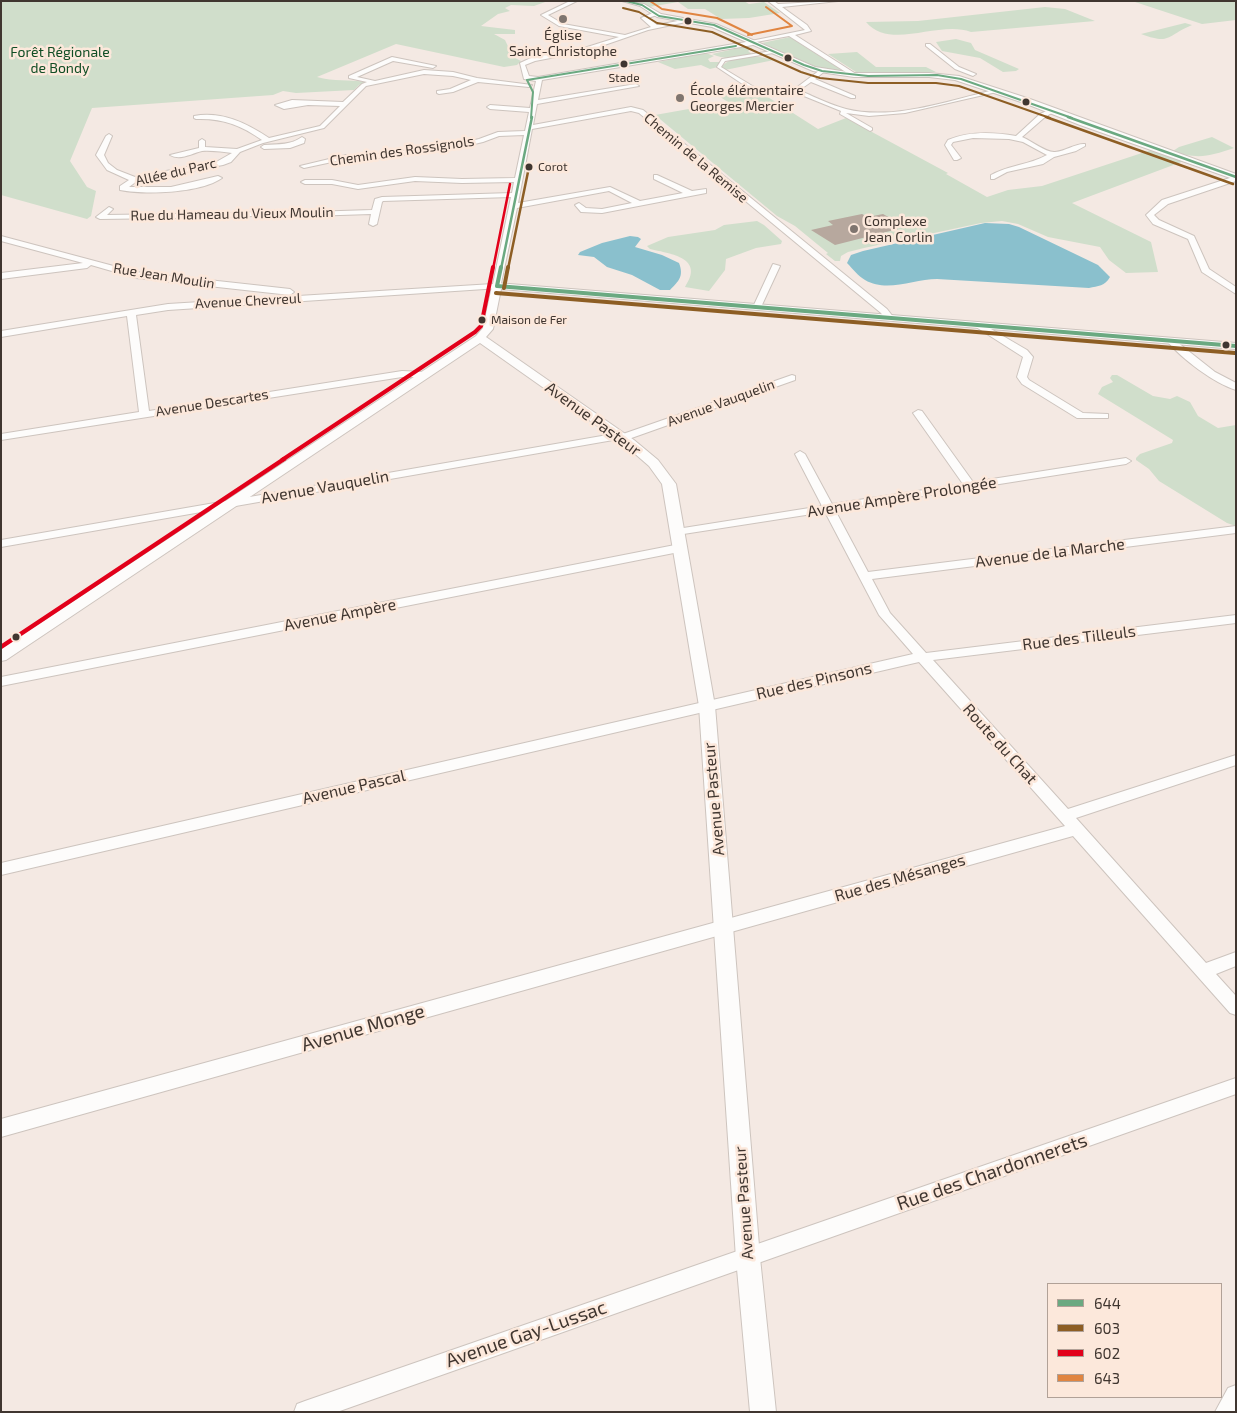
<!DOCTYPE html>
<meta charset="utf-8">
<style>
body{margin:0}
#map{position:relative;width:1237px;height:1413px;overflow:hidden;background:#f4e9e3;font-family:"Exo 2",sans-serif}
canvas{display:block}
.frame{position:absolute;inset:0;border:2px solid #403630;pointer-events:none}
.legend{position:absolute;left:1047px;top:1283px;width:175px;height:115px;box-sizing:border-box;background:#fce8db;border:1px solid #b1a197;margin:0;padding:6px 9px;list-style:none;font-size:15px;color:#403630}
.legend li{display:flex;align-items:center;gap:10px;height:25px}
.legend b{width:25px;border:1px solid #b1a197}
</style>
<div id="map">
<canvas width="1237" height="1413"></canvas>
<div class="frame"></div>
<ul class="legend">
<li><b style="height:6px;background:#6ba981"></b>644</li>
<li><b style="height:6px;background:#8d5e24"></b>603</li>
<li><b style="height:6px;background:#e2001a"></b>602</li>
<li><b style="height:6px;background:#e08541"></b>643</li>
</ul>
</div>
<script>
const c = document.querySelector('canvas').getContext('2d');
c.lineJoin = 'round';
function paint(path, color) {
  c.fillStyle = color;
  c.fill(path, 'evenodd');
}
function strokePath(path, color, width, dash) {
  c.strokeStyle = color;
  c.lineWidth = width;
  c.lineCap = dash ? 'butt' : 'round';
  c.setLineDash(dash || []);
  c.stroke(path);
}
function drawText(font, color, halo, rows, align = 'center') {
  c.font = font + ' "Exo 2",sans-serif';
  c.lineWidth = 5;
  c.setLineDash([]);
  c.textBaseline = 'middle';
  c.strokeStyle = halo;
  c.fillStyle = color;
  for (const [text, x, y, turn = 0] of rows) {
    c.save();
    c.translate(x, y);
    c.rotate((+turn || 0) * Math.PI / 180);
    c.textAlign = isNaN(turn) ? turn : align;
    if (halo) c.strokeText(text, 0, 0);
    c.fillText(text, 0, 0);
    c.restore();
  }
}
const green = new Path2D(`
 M1 1H548L534 6 511 5 505 8 510 11 498 14 481 26 515 30V34H494L505 40 513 57 521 61 517 65 504 67 396 44 317 77C334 82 349 79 366 82L359 85 354 90 296 93 283 91 273 95 92 108 70 161 87 187 96 191 91 216 87 219 1 195Z
 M632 1H744L749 4 764 2 780 13 749 18 721 19 705 9H688L678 2 649 7Z
 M1132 1H1236V20L1202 24Z
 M1045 7 1065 9 1095 21 971 32C938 20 891 51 866 22L918 21Z
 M1185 23 1192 25C1166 36 1171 45 1141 34Z
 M790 37 846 73 819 68 762 43Z
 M956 39 971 43 975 50 1019 69 1016 71 1003 72 980 58 942 51 936 42Z
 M743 47 753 48 748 51 753 55C738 57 726 61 712 54Z
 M857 52 876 67H926L936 72 864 73 856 72 828 54Z
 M706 53 714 56 708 59 710 62H721L718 67 710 69 701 65 675 69 658 62Z
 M755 56 774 60 725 70 721 68C728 57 743 58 755 56Z
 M746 88 760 92 818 129 846 118 948 173 946 174 987 197 1008 190 1042 186 1151 150 1184 161 1072 203 1151 242 1158 272 1126 273 1109 260 1100 247 1048 237 1018 224 1002 221 981 223 864 248 848 252 841 256 840 261H835L826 254 828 253 795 226 777 216 655 115 728 102 714 93Z
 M1212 137 1234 148C1210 156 1198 160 1173 151L1179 147Z
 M757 221 764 225 782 241 781 244 756 248 726 259 725 270 709 291 685 287C705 258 672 254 650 249L647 246 668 237 715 230 724 225Z
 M1112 375H1117L1153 396 1170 399 1177 396 1190 402 1198 416 1218 428 1236 425V526L1227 523 1159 481 1149 469 1136 460V458L1140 454 1172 443 1173 440 1098 394 1102 387 1113 382 1110 378Z`);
const water = new Path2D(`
 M985 223 1009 224 1019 227 1098 265 1110 277C1105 286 1098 286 1089 288L937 279C914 279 887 293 865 280 858 276 853 269 847 263L851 255 863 251Z
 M630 236 638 237 641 239 635 247 662 255 679 263C684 276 679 281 670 290H660L632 275 607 267 594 257 578 255 580 252 602 243Z`);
const building = new Path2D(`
 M862 214 868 217 883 214 901 224 893 226 898 229 835 245 811 230 833 225 828 221Z`);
const pedestrian = new Path2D(`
 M772 51 773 53 725 61 721 67 754 87V94L752 97 748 96 750 94V89L717 67 722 59Z`);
const minor = new Path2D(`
 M570 1H577L548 15 563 24 625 35 651 27 641 18 655 12 657 15 648 18 657 25 688 19 691 21 648 30 587 51 535 61 525 65 529 76 538 77 746 42 805 30 768 1H774L778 4 838 1 782 7 807 25 811 31 795 35 856 74V76H852L789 36 756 42 753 45 542 80 538 100 636 84 639 86 537 104 533 125 631 107 643 110 887 309 894 318 892 320H886L881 313 639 113 631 111 532 129 518 203 610 187 640 201 683 193 654 179V175H657L692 191 706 189V193L602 213 581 212 575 205 579 203 586 208 602 209 632 203 609 191 517 208 500 288 168 310 136 315 149 411 402 371 423 372 428 375 426 377H402L1 440V434L139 412 127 316 1 337V331L168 304 493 284 511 197 383 201 382 202 377 224 373 226 369 224 371 214 309 216 276 214 240 217 100 219 96 217 109 207 113 209 107 215 240 213 276 210 309 212 372 210 375 199 382 197 512 193 514 182 462 183 415 181 358 189 332 184H305L301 182 305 180H332L358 185 415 177 462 179 515 178 524 135 499 136 483 142 462 147 371 159H346L304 168 300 166 346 155H371L462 143 479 139 498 132 525 131 529 112 490 109 487 107 490 105 530 108 536 81 524 79 520 63 533 57 584 48 619 37 559 26 541 15Z
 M926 44H930L959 67 976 74 973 76 955 69 926 46Z
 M392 57 436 66 433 68 393 61 357 77 375 81 424 70 453 72 477 78 532 85 529 87 478 82 453 92 439 94 437 93V91L450 89 471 80 453 76 424 74 366 86 324 128 263 143 240 152 231 162 223 165 137 181 129 187H171L218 176 222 178C201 193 146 195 120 190V186L129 180 107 170 96 155 106 136 109 134 112 136 104 155 108 163 117 170 135 177 218 161 232 153C223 152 211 150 202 151 193 153 180 161 170 155L199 148V141L202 139 205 141V147L237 149 262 140C241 125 222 118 196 119L194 118V116C222 111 246 123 269 138L320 126 340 106 308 105 284 109 275 105 292 100 343 102 362 84 367 82 349 78V76Z
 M820 70 825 71 815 79 855 96V98H851L811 82 801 89 803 92C817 98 831 105 846 109 895 121 950 100 998 89L1001 91 905 113 869 116 846 113 872 128V130L870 131 840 114 841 111 799 94 796 88Z
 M1053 108 1056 110 1055 111 1045 117 1022 137C1032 141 1046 153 1055 152 1066 151 1076 143 1085 144V146L1076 151 1054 157 1043 164 1007 172 994 179H991V175C1009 165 1029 165 1047 155L1023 142 1009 139 973 138 953 142 951 145 961 158 957 160H954L945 145 948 140C969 131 993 132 1016 136L1040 114Z
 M302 137 305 139 304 143 290 148 264 149 261 147 264 145C279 144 291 145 302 137Z
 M1236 176V181L1168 204 1154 215 1159 220 1194 236 1209 269 1236 287V294L1202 272 1188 239 1153 224 1146 215 1162 200Z
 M1 236 136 272 290 289 294 292 290 295 136 278 91 265 87 268 1 279V273L83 263 1 241Z
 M773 264 780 266 761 307 757 310 754 309 753 307Z
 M979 322 1027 350 1033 357 1027 377 1029 380 1083 413 1108 414V418H1077L1022 384 1017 377 1023 357 976 327V323Z
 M1172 338 1215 372 1236 383V390C1214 383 1182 359 1167 341Z
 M792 375 795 376V380L623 441 619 439 1 547V540L619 433 623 434Z
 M918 410 922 411 973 482 1126 458 1131 461 1126 464 835 510 868 572 1236 526V533L872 579 890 613 926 653 1236 615V623L933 660 1068 809 1236 755V765L1076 818 1206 963 1236 952V966L1216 974 1236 996V1015L1230 1013 1073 836 1 1137V1119L1065 826 919 662 1 875V863L913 654 879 615 825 512 677 535 671 532 677 529 822 506 795 454 800 451 805 454 832 504 963 484 913 413Z
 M680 544 686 548 684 551 1 686V677Z
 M1236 1078V1094L337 1412H294L297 1404 305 1401Z
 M1236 1385V1412H1215L1228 1388Z`);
const tertiary = new Path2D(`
 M622 1 644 4 661 14 716 24 815 67 854 73H929L959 76 1030 99 1236 174V180L1080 125 1024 103 955 80 929 77H854L813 71 712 27 657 17 640 6Z
 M497 283 1236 343V349L501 289 493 329 486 337 634 440 658 460 676 484 715 706 760 1258 776 1412H750L736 1258 699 706 662 484 649 466 626 446 480 343 6 660 1 661V649L476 336 483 328 492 286Z`);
const bus1Far2 = new Path2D(`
 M626 1 642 5 659 16 714 25 804 65 822 71 868 76 937 75 961 79 1072 118
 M531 118 533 92 527 80 736 46`);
const bus1Far1 = new Path2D(`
 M1068 117 1236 177
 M501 269 532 117`);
const bus1 = new Path2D(`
 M497 286 1236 346
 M497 286 501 267`);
const bus2Far2 = new Path2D(`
 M623 8 639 12 657 23 712 32 801 72 820 78 868 83H936L959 86 1050 118`);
const bus2Far1 = new Path2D(`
 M1046 117 1233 184
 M508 269 529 167`);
const bus2 = new Path2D(`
 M504 288 508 267
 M496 293 1235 353`);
const bus3Far2 = new Path2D(`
 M493 269 510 184`);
const bus3Far1 = new Path2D(`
 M282 460 475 332 481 326 493 267`);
const bus3 = new Path2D(`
 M1 647 284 459`);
const bus4 = new Path2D(`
 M650 1 662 9 717 18 752 35
 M748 35 792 26 766 7`);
const markers = [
 [563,19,5,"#7f756f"],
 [688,21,4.5,"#403630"],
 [788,58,4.5,"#403630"],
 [624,64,4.5,"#403630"],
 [680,98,5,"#7f756f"],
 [1026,102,4.5,"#403630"],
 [529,167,4.5,"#403630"],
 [854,229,5,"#7f756f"],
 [482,320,4.5,"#403630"],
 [1226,345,4.5,"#403630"],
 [16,637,4.5,"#403630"]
];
const farBusnames = [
 ["Stade",624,78,"center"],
 ["Corot",538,167],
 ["Maison de Fer",491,320]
];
const farPoinames = [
 ["Église",563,35,"center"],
 ["Saint-Christophe",563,51,"center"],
 ["École élémentaire",690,90],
 ["Georges Mercier",690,106],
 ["Complexe",864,221],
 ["Jean Corlin",864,237]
];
const farParknames = [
 ["Forêt Régionale",60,52],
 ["de Bondy",60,68]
];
const farStreetnames = [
 ["Chemin des Rossignols",402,151,-8],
 ["Chemin de la Remise",696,158,40],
 ["Allée du Parc",176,172,-13],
 ["Rue du Hameau du Vieux Moulin",232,214,-1],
 ["Rue Jean Moulin",164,276,9],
 ["Avenue Chevreul",248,301,-3],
 ["Avenue Descartes",212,403,-9],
 ["Avenue Vauquelin",721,403,-20]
];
const streetNames = [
 ["Avenue Pasteur",593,419,36],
 ["Avenue Vauquelin",325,487,-10],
 ["Avenue Ampère Prolongée",902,497,-9],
 ["Avenue de la Marche",1050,553,-7],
 ["Avenue Ampère",340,615,-11],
 ["Rue des Tilleuls",1079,638,-7],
 ["Rue des Pinsons",814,681,-13],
 ["Route du Chat",1000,744,48],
 ["Avenue Pascal",354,787,-13],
 ["Avenue Pasteur",714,799,-95],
 ["Rue des Mésanges",900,878,-16],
 ["Avenue Pasteur",744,1203,-94]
];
const nearStreetnames = [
 ["Avenue Monge",363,1028,-16],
 ["Rue des Chardonnerets",992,1172,-19],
 ["Avenue Gay-Lussac",526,1334,-19]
];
paint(green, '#d0decb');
paint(water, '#8ac0cd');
paint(building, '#b7a89e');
strokePath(pedestrian, '#cdc4be', 2);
strokePath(minor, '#cdc4be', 2);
strokePath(tertiary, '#cdc4be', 2);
paint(pedestrian, '#fdfcfb');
paint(minor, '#fdfcfb');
paint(tertiary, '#fdfcfb');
strokePath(bus1Far2, '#6ba981', 2);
strokePath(bus1Far1, '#6ba981', 2.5);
strokePath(bus1, '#6ba981', 4);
strokePath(bus2Far2, '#8d5e24', 2);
strokePath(bus2Far1, '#8d5e24', 2.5);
strokePath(bus2, '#8d5e24', 4);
strokePath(bus3Far2, '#e2001a', 2.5);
strokePath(bus3Far1, '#e2001a', 4);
strokePath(bus3, '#e2001a', 4.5);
strokePath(bus4, '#e08541', 2);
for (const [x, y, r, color] of markers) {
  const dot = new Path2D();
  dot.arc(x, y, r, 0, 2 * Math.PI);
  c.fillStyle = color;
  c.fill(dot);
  strokePath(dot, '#fce8db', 2);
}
drawText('12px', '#403630', '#fce8db', farBusnames, 'left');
drawText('14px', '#403630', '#fce8db', farPoinames, 'left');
drawText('14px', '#104d24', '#fce8db', farParknames);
drawText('14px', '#403630', '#fce8db', farStreetnames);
drawText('16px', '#403630', '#fce8db', streetNames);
drawText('19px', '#403630', '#fce8db', nearStreetnames);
</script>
